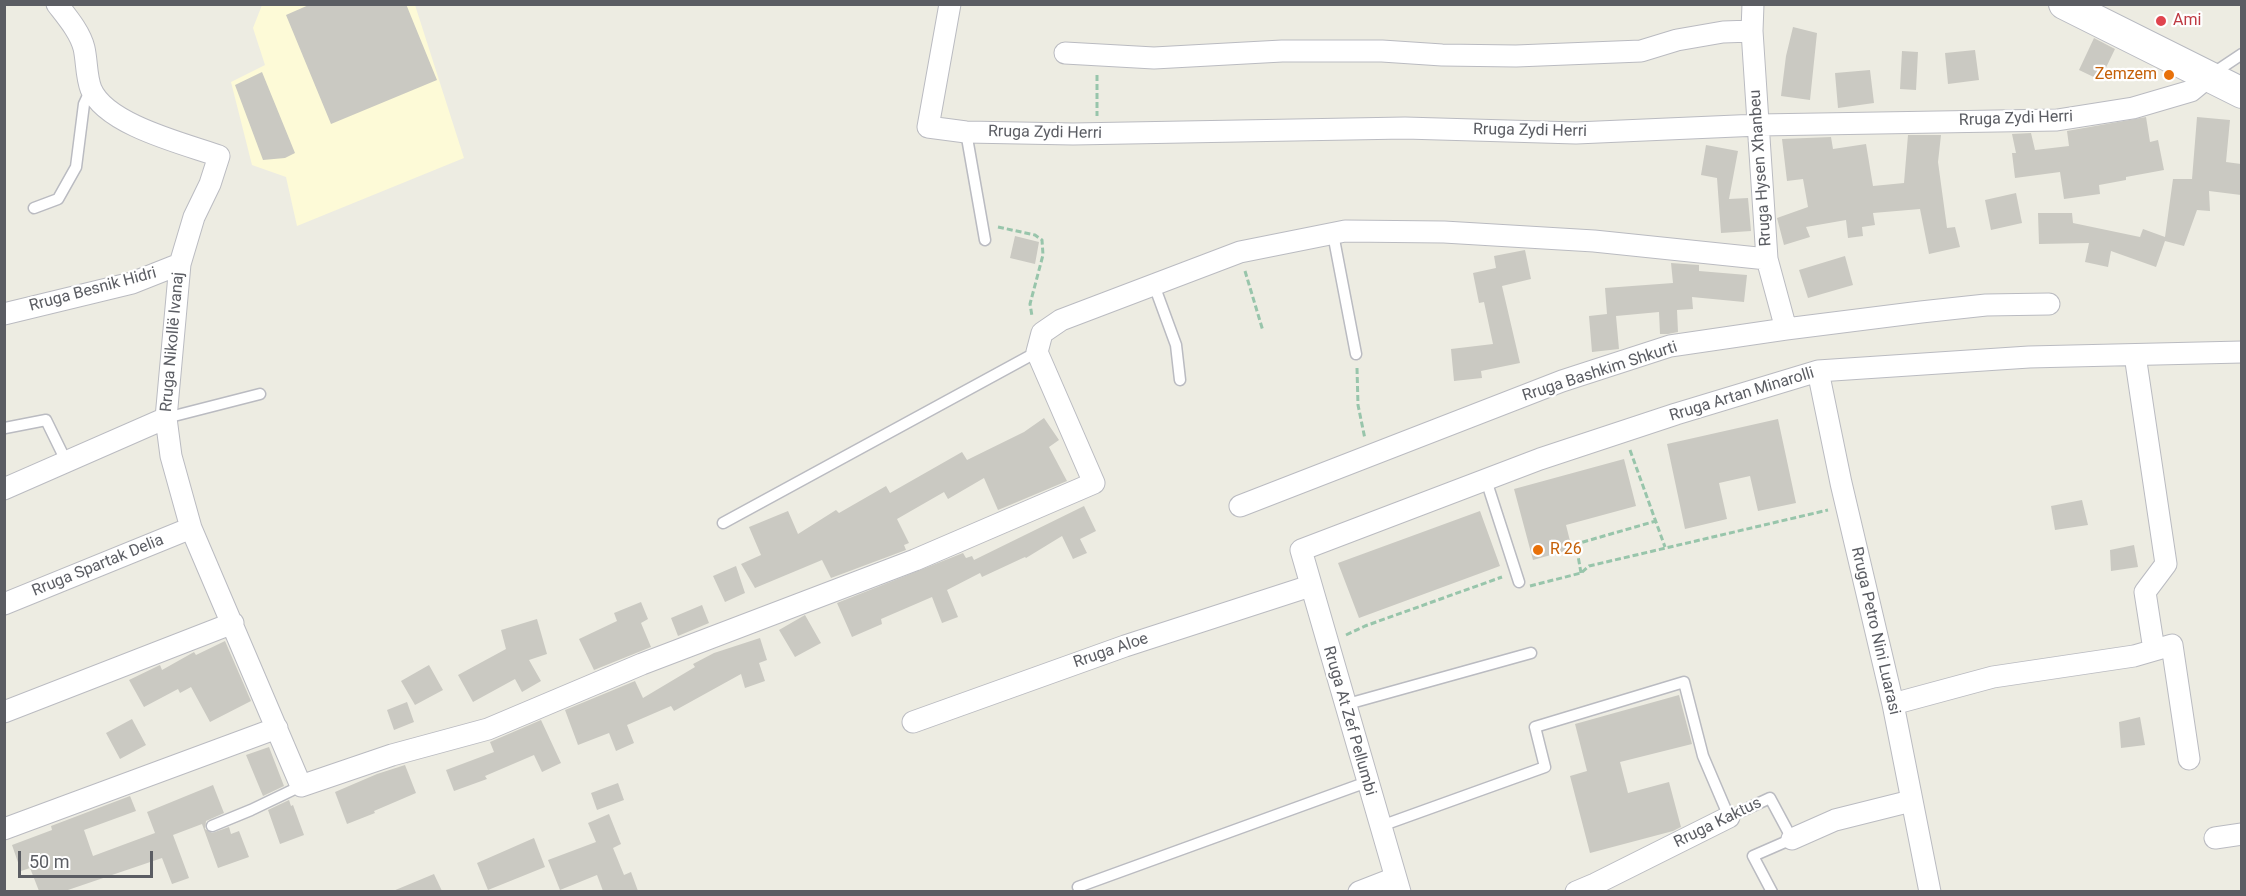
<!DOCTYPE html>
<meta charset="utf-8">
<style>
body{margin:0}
#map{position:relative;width:2246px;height:896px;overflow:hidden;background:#edece2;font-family:Roboto,sans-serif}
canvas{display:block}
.frame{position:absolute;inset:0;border:6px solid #5b5d63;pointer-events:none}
.scale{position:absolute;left:18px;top:851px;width:135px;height:27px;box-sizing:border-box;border:3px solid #5b5d63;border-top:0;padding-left:8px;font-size:18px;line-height:21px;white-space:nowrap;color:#5b5d63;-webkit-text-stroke:4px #fff;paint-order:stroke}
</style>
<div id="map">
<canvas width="2246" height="896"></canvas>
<div class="frame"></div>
<div class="scale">50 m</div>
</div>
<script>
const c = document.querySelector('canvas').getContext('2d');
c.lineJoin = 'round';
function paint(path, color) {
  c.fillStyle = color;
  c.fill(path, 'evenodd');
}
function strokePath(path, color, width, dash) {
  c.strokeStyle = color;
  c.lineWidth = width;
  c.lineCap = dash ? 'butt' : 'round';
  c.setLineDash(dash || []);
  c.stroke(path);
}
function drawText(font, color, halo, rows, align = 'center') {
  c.font = font + ' Roboto,sans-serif';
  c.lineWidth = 4.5;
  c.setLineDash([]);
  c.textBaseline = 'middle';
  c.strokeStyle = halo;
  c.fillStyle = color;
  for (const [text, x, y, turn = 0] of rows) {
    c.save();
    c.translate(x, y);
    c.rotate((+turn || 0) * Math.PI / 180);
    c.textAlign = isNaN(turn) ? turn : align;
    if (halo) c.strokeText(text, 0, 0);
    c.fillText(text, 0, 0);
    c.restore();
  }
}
const commercial = new Path2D(`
 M262 5H415L464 158 297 226 286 177 252 165 231 82 265 65 253 28Z`);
const building = new Path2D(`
 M311 4H406L437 80 331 124 286 15Z
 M1793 27 1817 33 1810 100 1781 96 1786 56Z
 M2094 38 2115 49 2100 80 2079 70Z
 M1975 50 1979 80 1948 84 1945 53Z
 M1902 51 1918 52 1916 90 1900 89Z
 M1870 70 1874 103 1838 108 1835 73Z
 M262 72 295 153 285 158 263 160 235 85Z
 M2146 117 2150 142 2158 140 2164 170 2126 177V180L2099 185 2100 194 2064 199 2060 172 2015 178 2012 153H2016L2012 134 2031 133 2035 150 2069 146 2067 131Z
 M2197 117 2230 120 2226 162 2241 164V195L2209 191 2210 211 2197 210 2184 246 2165 241 2156 267 2111 251 2108 267 2085 262 2089 243 2039 244 2038 213H2072L2073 223 2140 237 2143 229 2165 237 2173 179H2192Z
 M1908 135H1941L1938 162 1947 228 1955 227 1960 247 1929 254 1920 209 1873 213 1875 225 1862 227 1863 236 1848 238 1846 220 1806 227 1810 237 1784 245 1777 218 1808 207 1803 179 1787 181 1782 139 1831 137 1833 149 1866 144 1873 186 1904 183Z
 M1706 145 1738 151 1729 199 1748 198 1751 231 1721 233 1717 178 1701 175Z
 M2016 193 2022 223 1991 230 1985 200Z
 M1015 236 1039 242 1035 264 1010 258Z
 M1525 250 1531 279 1502 286 1520 363 1481 371 1482 378 1454 381 1451 349 1493 344 1484 302 1479 303 1473 273 1496 268 1494 256Z
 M1845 256 1853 285 1808 298 1799 270Z
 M1671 263 1699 265V271L1747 275 1744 302 1692 297 1693 309 1677 310 1678 332 1668 334H1660L1659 312 1616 316 1619 349 1592 352 1589 316 1607 314 1605 288 1673 283Z
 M1044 418 1059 440 1049 447 1067 481 998 510 984 478 948 499 944 492 897 519 909 543 904 545 906 550 831 578 822 560 755 588 741 564 761 555 749 527 788 511 798 534 836 510 839 513 886 486 890 493 962 452 967 460 1024 432Z
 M1778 419 1796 503 1758 511 1750 476 1719 483 1727 519 1685 529 1667 444Z
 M1624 459 1636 506 1566 525 1572 549 1533 560 1514 489Z
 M2082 500 2088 525 2055 530 2051 506Z
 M1084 506 1096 531 1080 539 1087 553 1073 559 1062 536 1026 558 1025 557 982 577 980 573 947 590 958 617 942 623 932 597 881 619 882 624 852 637 837 603 963 553 966 558 972 556 974 560Z
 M1480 511 1500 566 1359 618 1338 563Z
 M2134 545 2138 567 2111 571 2110 550Z
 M736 566 745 593 725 602 713 576Z
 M641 602 648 619 641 623 651 647 594 670 579 639 617 621 614 613Z
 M702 605 709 623 678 636 671 618Z
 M805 615 821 643 795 657 779 630Z
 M537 619 547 654 529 660 541 681 522 692 515 679 473 702 458 675 506 649 501 630Z
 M760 638 767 660 759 663 765 681 745 688 741 674 674 711 671 706 627 725 634 743 616 751 609 733 578 745 565 710 635 681 643 698 695 667 693 664 714 653Z
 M225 641 251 701 210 722 191 687 180 693 178 689 144 707 129 680 160 665 162 670 194 652 196 655Z
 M429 665 443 690 415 705 401 681Z
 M1679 695 1692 744 1620 762 1628 793 1669 782 1681 827 1673 831 1590 853 1570 776 1587 771 1575 724Z
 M407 702 414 722 394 730 387 710Z
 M2140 717 2145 745 2121 748 2119 722Z
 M132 719 146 745 120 759 106 733Z
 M541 720 561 763 542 772 534 755 485 776 487 779 454 791 446 770 494 752 490 742Z
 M269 747 284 786 263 796 246 755Z
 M405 765 416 793 374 811 375 813 347 824 335 792 377 774Z
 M618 783 624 800 597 810 591 793Z
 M213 785 224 813 206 821 205 829 212 833 229 827 231 834 239 831 249 857 218 868 202 824 173 835 189 878 172 884 162 858 65 891H39L30 868 21 871 12 845 52 830 51 826 130 796 136 811 84 830 93 856 155 833 147 812Z
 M289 800 291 806 293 805 304 835 280 844 268 810Z
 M609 814 621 844 613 848 624 875 631 872 638 891H603L597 875 560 890 548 860 596 842 588 823Z
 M534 838 545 867 488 890 477 863Z
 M434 874 442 891H393Z`);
const path = new Path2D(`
 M1097 75V116
 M998 227 1035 235 1042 240 1043 255 1030 304 1032 316
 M1245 271 1263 331
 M1357 368 1358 405 1365 439
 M1630 450 1665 547
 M1581 573 1576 544 1656 521
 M1530 586 1581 573 1589 566 1828 510
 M1346 635 1365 626 1502 577`);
const lane = new Path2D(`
 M2212 74 2242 54
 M966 132 985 240
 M34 208 58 199 76 167 84 104 91 89
 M1333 234 1356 354
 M1154 285 1176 345 1180 380
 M166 418 260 394
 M5 428 46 420 67 463
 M1486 480 1519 582
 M723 523 1037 352
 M1344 705 1531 653
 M212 826 251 810 301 786
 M1381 826 1545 767 1535 727 1684 682 1703 756 1729 817 1770 798 1792 839 1753 856 1772 892
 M1078 887 1367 782`);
const street = new Path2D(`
 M57 4C67 17 80 32 84 48 87 61 86 76 91 89 106 125 185 144 219 156L210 184 194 217 180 264 166 418 171 456 191 528 301 786 392 755 488 729 642 664 915 560 1094 483 1037 352 1042 333 1061 320 1240 252 1345 231 1444 232 1594 241 1767 259
 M950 4 928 127 966 132 1073 134 1405 128 1576 133 1759 125 2057 120 2133 108 2191 91 2208 77
 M1753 4 1752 31 1767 259 1786 329
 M1065 53 1154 58 1282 51H1382L1442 55 1516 56 1641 51 1677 40 1723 32 1752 31
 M4 314 132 283 180 264
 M2135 355 2166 564 2145 592 2154 650
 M1818 371 1841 483 1893 704 1930 892
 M4 489 166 418
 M1240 506 1562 381 1670 346 1786 329 1921 312 1986 305 2049 304
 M4 604 191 528
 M1893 704 1993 677 2134 656 2172 645 2189 759
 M4 712 233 623
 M913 722 1125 646 1310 586
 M4 829 277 728
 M2215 838 2242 834
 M1792 839 1835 820 1911 801
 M1359 892 1395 878
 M1400 892 1301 550 1540 459 1676 414 1818 371 2029 357 2242 352
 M1576 892 1595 884 1729 817`);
const secondary = new Path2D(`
 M2064 4 2242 93`);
const markers = [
 [2161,21,6,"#e0444e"],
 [2169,75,6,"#e8710a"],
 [1538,550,6,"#e8710a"]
];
const healthNames = [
 ["Ami",2173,21]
];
const foodNames = [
 ["Zemzem",2157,75],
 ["R 26",1550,550,"left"]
];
const streetNames = [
 ["Rruga Zydi Herri",2016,119,-2],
 ["Rruga Zydi Herri",1530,131,1],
 ["Rruga Zydi Herri",1045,133,1],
 ["Rruga Hysen Xhanbeu",1761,168,-94],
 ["Rruga Besnik Hidri",93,290,-15],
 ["Rruga Nikollë Ivanaj",173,342,-85],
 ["Rruga Bashkim Shkurti",1600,372,-18],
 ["Rruga Artan Minarolli",1742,395,-17],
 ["Rruga Spartak Delia",98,566,-22],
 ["Rruga Petro Nini Luarasi",1875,631,77],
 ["Rruga Aloe",1111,651,-19],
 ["Rruga At Zef Pellumbi",1349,721,74],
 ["Rruga Kaktus",1718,823,-26]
];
paint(commercial, '#fdfad7');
paint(building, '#cac9c2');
strokePath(lane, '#babbc1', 13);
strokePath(street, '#babbc1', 23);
strokePath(secondary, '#b8bac1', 32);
strokePath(path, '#98c5ab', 3, [6, 3]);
strokePath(lane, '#fff', 10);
strokePath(street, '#fff', 21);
strokePath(secondary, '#fff', 30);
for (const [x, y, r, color] of markers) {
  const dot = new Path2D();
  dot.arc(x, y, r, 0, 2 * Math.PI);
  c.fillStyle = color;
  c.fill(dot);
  strokePath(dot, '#fff', 2);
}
drawText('16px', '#be3a42', '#fff', healthNames, 'left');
drawText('16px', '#c56008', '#fff', foodNames, 'right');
drawText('16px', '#5b5d63', '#fff', streetNames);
</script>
